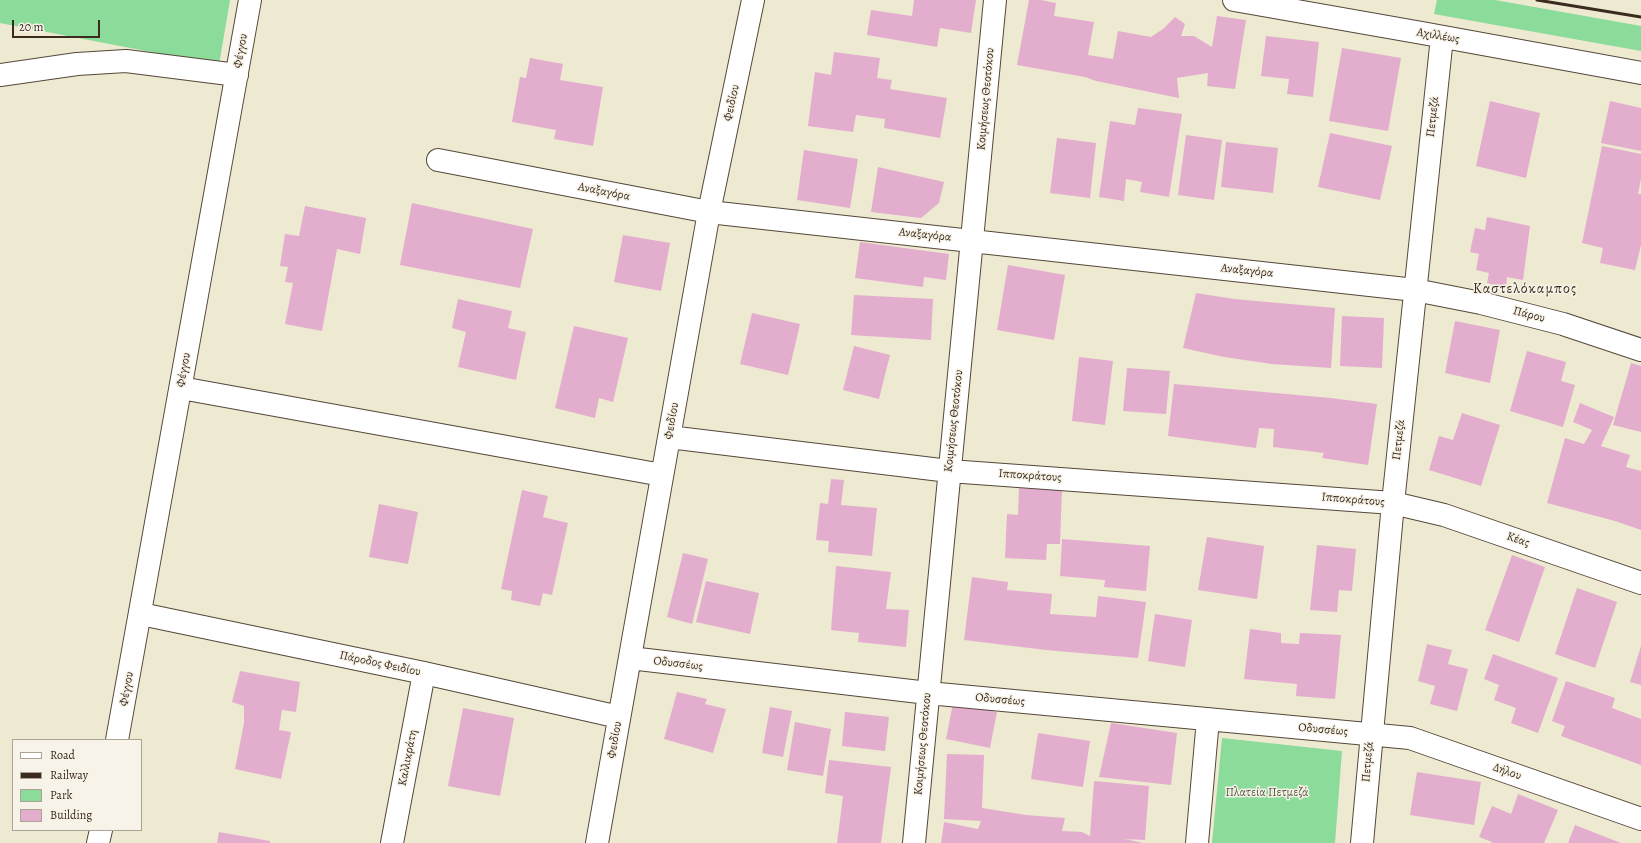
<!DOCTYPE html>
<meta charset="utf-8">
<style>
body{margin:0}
#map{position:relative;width:1641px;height:843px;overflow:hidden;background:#eee9d1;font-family:Alegreya,serif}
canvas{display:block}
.legend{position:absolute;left:12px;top:739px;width:130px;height:92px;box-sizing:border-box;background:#f7f3e8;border:1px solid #aca397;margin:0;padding:5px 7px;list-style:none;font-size:12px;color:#3b2a1e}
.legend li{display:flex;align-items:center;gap:8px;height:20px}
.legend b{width:20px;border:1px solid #aca397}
.scale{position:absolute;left:12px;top:20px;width:88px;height:18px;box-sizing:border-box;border:2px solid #3b2a1e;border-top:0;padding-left:5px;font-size:12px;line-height:14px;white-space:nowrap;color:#3b2a1e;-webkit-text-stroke:3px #f7f3e8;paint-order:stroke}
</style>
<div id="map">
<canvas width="1641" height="843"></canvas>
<ul class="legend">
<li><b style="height:5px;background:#fff"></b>Road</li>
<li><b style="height:5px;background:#3b2a1e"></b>Railway</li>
<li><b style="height:11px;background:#8bdb9a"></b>Park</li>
<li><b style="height:11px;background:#e3aece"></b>Building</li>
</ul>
<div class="scale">20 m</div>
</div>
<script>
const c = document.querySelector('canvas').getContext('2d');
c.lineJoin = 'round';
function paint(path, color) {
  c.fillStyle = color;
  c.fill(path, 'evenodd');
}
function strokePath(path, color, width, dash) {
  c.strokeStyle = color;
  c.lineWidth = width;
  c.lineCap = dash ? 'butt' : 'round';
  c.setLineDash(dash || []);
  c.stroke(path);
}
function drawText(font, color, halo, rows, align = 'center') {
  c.font = font + ' Alegreya,serif';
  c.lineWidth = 3;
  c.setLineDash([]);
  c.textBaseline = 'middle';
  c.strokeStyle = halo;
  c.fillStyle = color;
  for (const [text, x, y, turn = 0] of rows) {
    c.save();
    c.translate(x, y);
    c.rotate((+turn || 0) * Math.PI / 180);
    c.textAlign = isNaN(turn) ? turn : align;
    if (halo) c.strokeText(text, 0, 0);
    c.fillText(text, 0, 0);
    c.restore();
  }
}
const green = new Path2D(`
 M0 0H230L219 65 0 23Z
 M1437 0H1495L1641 26V51L1434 14Z
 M1222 738 1342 751 1335 843H1212Z`);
const building = new Path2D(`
 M914 0H976L971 33 940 28 937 47 867 35 871 10 912 16Z
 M1029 0H1041L1056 3 1054 16 1094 22 1088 55 1113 59 1118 31 1151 37 1163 29 1175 17 1185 24 1181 36H1194L1212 47 1217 16 1246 20 1235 89 1207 86 1208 73 1177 78 1179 98 1096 81 1085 77 1017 65Z
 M1266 36 1319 42 1313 97 1287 94 1289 79 1261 76Z
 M1342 48 1401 58 1388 131 1329 121Z
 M834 52 880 58 877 78 892 80 890 89 947 98 940 138 884 128 885 119 856 115 853 132 808 126 815 72 831 75Z
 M530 58 563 64 560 80 603 87 593 146 554 139 556 130 512 122 520 77 526 78Z
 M1490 101 1540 113 1526 178 1476 166Z
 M1610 101 1641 108V151L1601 143Z
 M1138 108 1182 114 1169 197 1140 192 1142 182 1126 179 1124 201 1099 197 1110 121 1135 125Z
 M1330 133 1392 146 1380 200 1318 187Z
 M1186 135 1222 140 1214 200 1178 195Z
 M1057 138 1096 143 1090 198 1050 193Z
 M1226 142 1278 148 1273 193 1221 187Z
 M1602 146 1641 154V179L1638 194H1641V245L1635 270 1600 263 1603 248 1582 243Z
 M804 150 858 159 850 208 797 200Z
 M878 167 944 182 939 203 921 218 871 212Z
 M412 203 533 229 520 288 400 265Z
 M305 206 366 218 360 254 337 249 322 331 285 324 293 283 285 282 288 267 280 266 285 234 299 236Z
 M1487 217 1530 226 1523 280 1507 277 1506 288 1487 283 1489 273 1476 270 1479 254 1470 252 1475 228 1485 230Z
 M623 235 670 243 661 291 614 282Z
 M860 242 949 254 946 280 924 277 923 287 855 278Z
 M1008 265 1065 275 1054 340 997 330Z
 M1196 293 1234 299 1335 308 1331 368 1272 364 1224 357 1183 348Z
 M854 295 933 299 931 340 851 335Z
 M458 299 512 311 508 328 526 332 516 380 458 367 466 332 452 328Z
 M752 313 800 324 788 375 740 364Z
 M1342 316 1384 318 1382 368 1340 366Z
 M1455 321 1500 330 1490 383 1445 373Z
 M574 326 628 338 613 402 599 398 595 418 555 408Z
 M854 346 890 355 879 399 843 390Z
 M1527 351 1566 362 1561 381 1575 385 1563 427 1510 411Z
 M1079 357 1113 361 1105 425 1072 421Z
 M1631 363 1641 366V432L1613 425Z
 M1127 368 1170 371 1166 414 1123 411Z
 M1174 384 1331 398 1377 404 1368 465 1322 458 1324 453 1273 447 1274 429 1259 428 1256 448 1168 436Z
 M1580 403 1614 417 1601 446 1630 455 1626 467 1641 471V530L1615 521 1547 503 1565 438 1584 444 1592 430 1573 422Z
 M1462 413 1500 425 1481 486 1429 470 1439 436 1453 440Z
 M831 479 844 480 841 505 877 508 872 556 828 552 829 541 816 540 820 503 828 504Z
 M1019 488 1062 490 1060 544H1047L1046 560 1005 558 1007 514 1018 515Z
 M522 490 548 496 543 517 568 523 552 595 543 593 540 606 511 600 512 591 501 589Z
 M379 504 418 512 408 564 369 557Z
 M1207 537 1264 546 1257 599 1198 590Z
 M1062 539 1150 546 1146 591 1104 587 1105 580 1060 576Z
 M1317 545 1356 549 1352 591 1339 590 1337 612 1310 610Z
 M683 553 708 559 692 624 667 617Z
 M1512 555 1545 567 1519 642 1485 630Z
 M836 566 891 572 886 609 909 610 906 647 858 642 859 633 831 630Z
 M972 577 1008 582 1007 590 1052 594 1050 614 1096 617 1098 596 1146 602 1138 658 1046 650 964 640Z
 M706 581 759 593 750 634 696 622Z
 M1577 588 1617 602 1595 668 1555 654Z
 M1155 614 1192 620 1185 667 1148 661Z
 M1250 629 1281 633V643L1299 644 1300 633 1341 635 1335 699 1296 696 1297 684 1244 679Z
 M1427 644 1452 650 1448 664 1468 669 1457 711 1430 704 1435 686 1418 681Z
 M1641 646V685L1630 682Z
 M1493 654 1558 678 1538 733 1511 723 1516 708 1494 700 1499 685 1484 679Z
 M240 671 300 682 296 712 282 710 279 730 291 732 281 779 235 769 244 723V706L232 702Z
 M1566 681 1615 698 1612 708 1641 719V765L1561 736 1565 726 1552 721Z
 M677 692 707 699 705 704 726 709 713 753 664 739Z
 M953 703 997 712 990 748 946 739Z
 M770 707 792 711 783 757 762 753Z
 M463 708 514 718 500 796 448 786Z
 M845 712 889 717 885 751 842 746Z
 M795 722 831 729 823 776 787 770Z
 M1111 723 1177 733 1171 785 1099 777Z
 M1038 733 1090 741 1083 787 1031 779Z
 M947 754 984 755 982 808 1026 815 1065 818 1062 831 1082 832 1090 836 1094 781 1149 786 1145 840 1125 839 1143 843H941L944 822 978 829 981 821 944 819Z
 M829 760 891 767 881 843H837L843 796 825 793Z
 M1417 772 1481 782 1474 825 1410 815Z
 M1518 794 1558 810 1544 843H1491L1492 842 1479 837 1492 806 1511 814Z
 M1575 825 1621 843H1568Z
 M219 832 270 841V843H217Z`);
const minor = new Path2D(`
 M1234 0 1422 33 1641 73
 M0 75 77 64 126 61 237 75
 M438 160 709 212 1415 290 1481 303 1563 324 1641 350
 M181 388 662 475
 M669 437 949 471 1393 503 1444 515 1641 583
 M141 614 424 673 619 717
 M630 658 928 693 1410 738 1641 819
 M117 740 250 0
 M98 843 101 830
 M392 843 424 673
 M597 843 709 212 753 0
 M914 843 995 0
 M1197 843 1208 719
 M1362 843 1393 503 1442 37`);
const rail = new Path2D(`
 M1537 0 1641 17`);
const streetNames = [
 ["Αχιλλέως",1438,36,10],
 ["Φέγγου",241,51,-80],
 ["Κοιμήσεως Θεοτόκου",986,99,-85],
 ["Φειδίου",732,103,-78],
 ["Πετμεζά",1433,117,-84],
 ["Αναξαγόρα",604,192,11],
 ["Αναξαγόρα",925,235,6],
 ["Αναξαγόρα",1247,271,6],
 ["Πάρου",1529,315,15],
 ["Φέγγου",184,370,-80],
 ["Φειδίου",672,421,-80],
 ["Κοιμήσεως Θεοτόκου",954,421,-84],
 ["Πετμεζά",1399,440,-84],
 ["Ιπποκράτους",1030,476,4],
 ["Ιπποκράτους",1353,500,5],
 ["Κέας",1518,540,19],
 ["Πάροδος Φειδίου",380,664,12],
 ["Οδυσσέως",678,664,7],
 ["Φέγγου",127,689,-80],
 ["Οδυσσέως",1000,700,5],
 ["Οδυσσέως",1323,730,5],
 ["Φειδίου",615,740,-80],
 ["Κοιμήσεως Θεοτόκου",923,744,-85],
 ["Καλλικράτη",408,758,-79],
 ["Πετμεζά",1368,762,-85],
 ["Δήλου",1507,772,19]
];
const parkNames = [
 ["Πλατεία Πετμεζά",1267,793]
];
const quarterNames = [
 ["Καστελόκαμπος",1525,290]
];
paint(green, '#8bdb9a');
paint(building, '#e3aece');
strokePath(minor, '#564739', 24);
strokePath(minor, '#fff', 22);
strokePath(rail, '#3b2a1e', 3);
drawText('12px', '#3b2a1e', '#f7f3e8', streetNames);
drawText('12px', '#4f563d', '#f7f3e8', parkNames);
c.letterSpacing = '1px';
drawText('14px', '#3b2a1e', '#f7f3e8', quarterNames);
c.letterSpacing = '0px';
</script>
